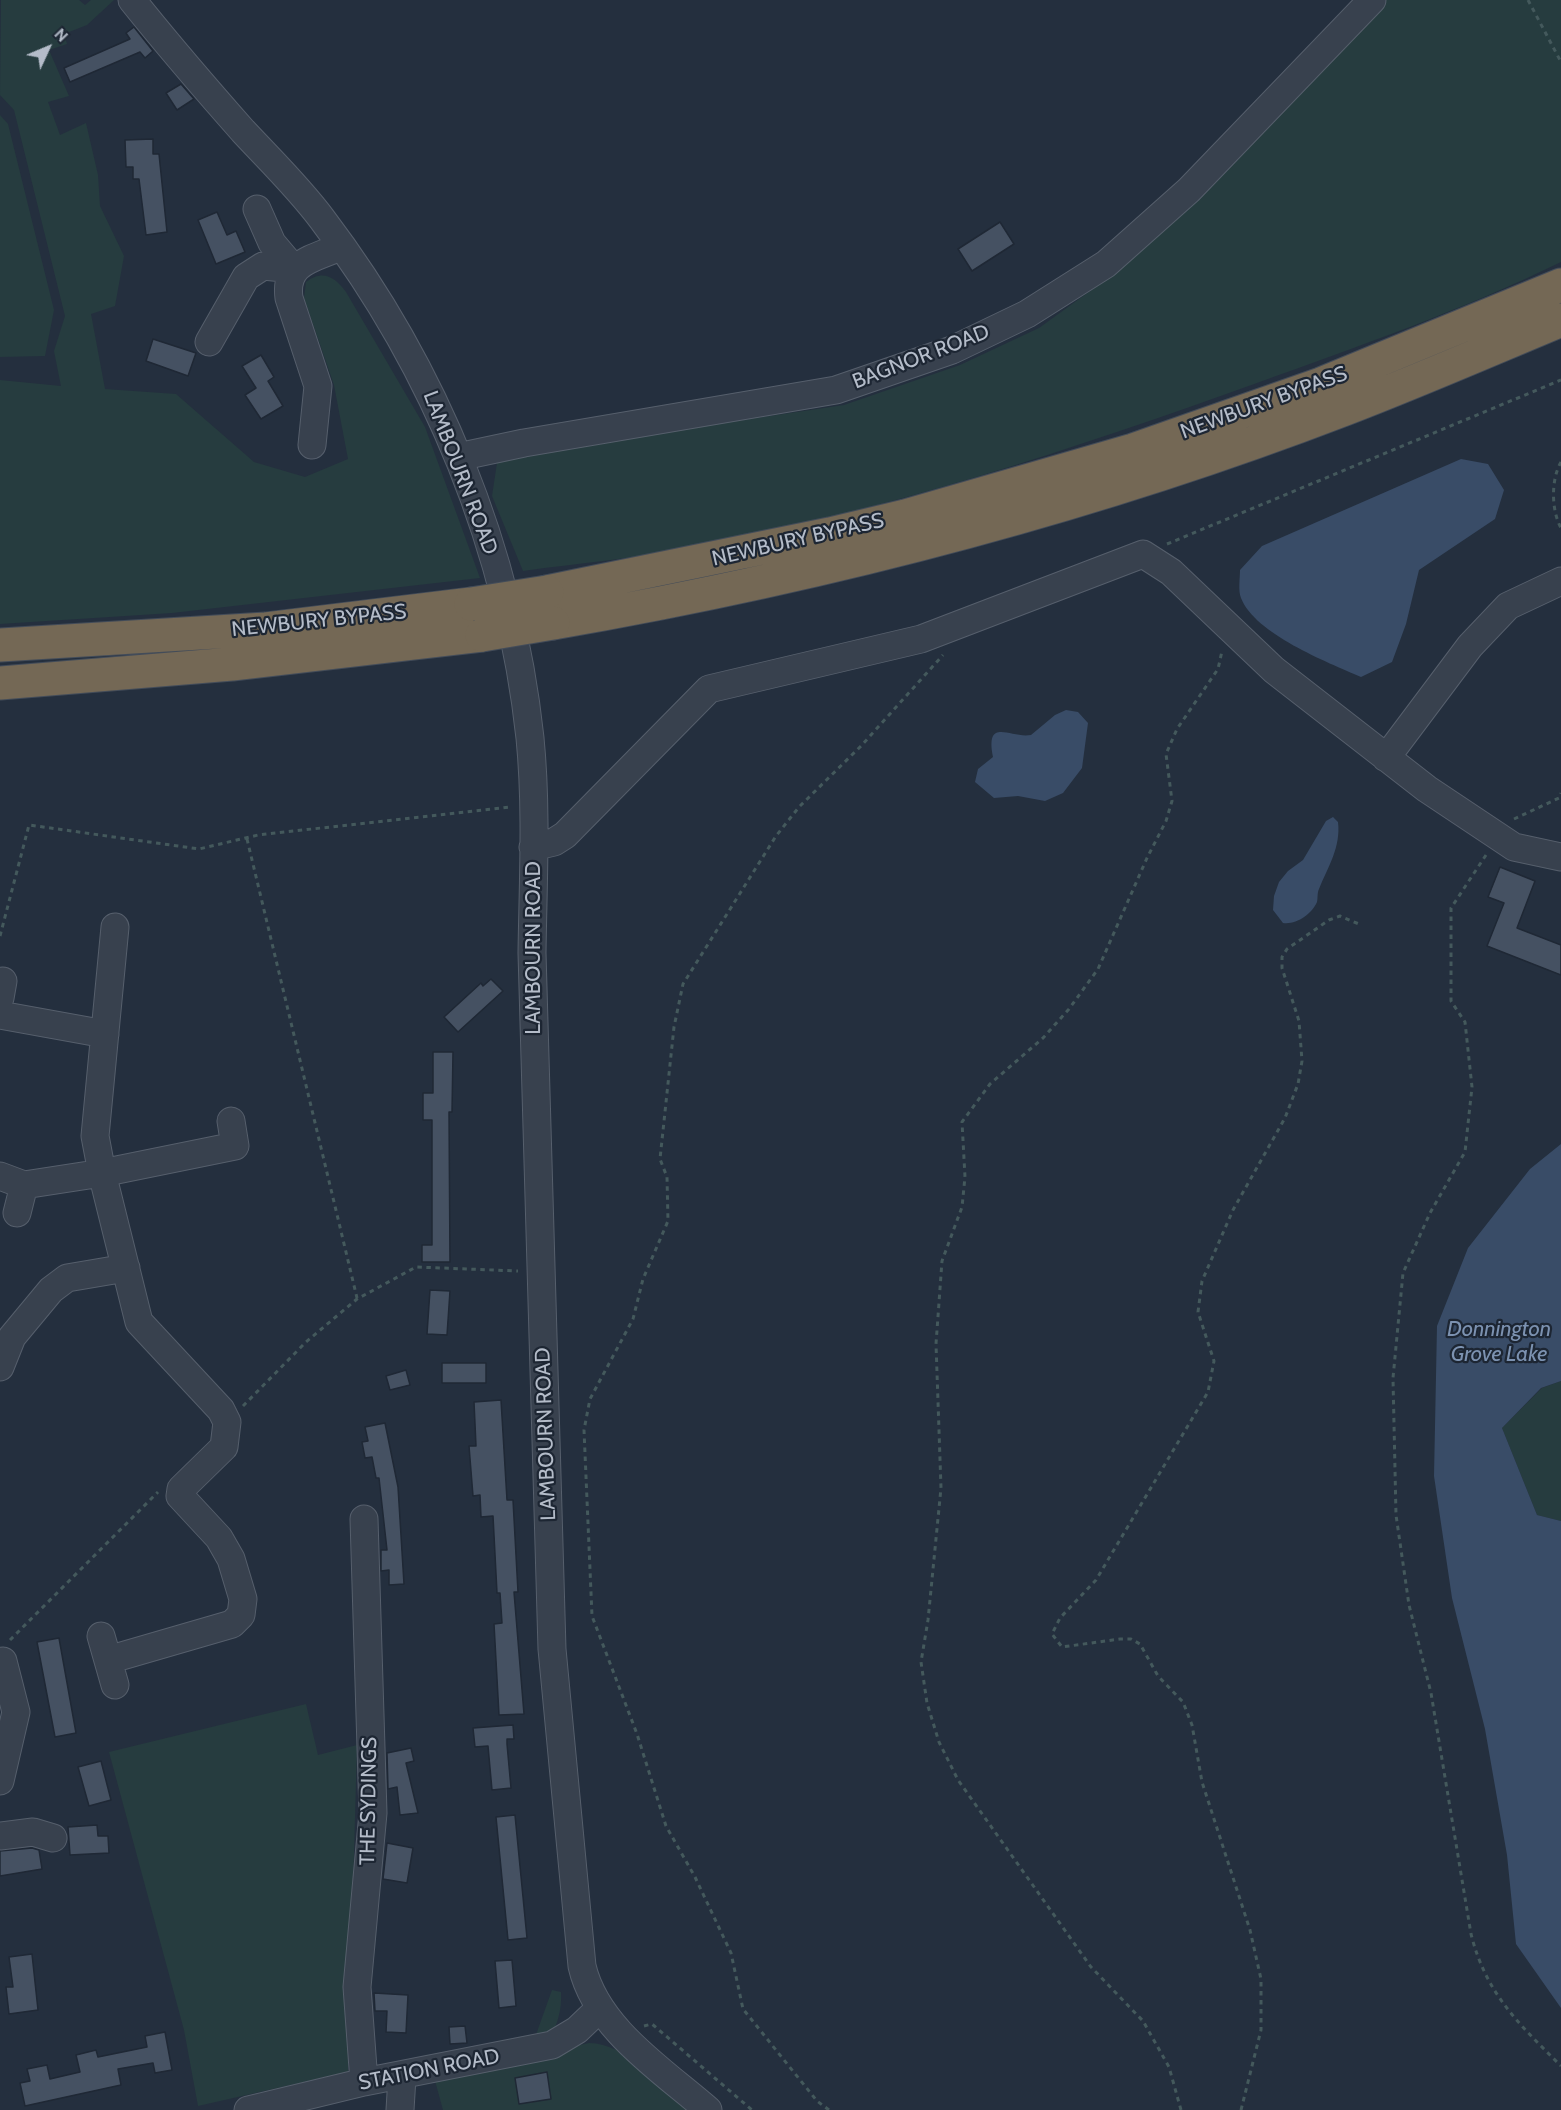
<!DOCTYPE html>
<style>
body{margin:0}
#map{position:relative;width:1561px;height:2110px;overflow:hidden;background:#242f3e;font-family:Cabin,sans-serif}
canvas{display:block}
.north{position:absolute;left:18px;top:18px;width:60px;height:60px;-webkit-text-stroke:4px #1d2633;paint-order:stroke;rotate:46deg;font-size:16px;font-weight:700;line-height:24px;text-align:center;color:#b4bcc9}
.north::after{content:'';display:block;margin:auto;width:21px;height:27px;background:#b4bcc9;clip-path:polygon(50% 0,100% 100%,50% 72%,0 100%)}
</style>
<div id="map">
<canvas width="1561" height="2110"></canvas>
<div class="north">N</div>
</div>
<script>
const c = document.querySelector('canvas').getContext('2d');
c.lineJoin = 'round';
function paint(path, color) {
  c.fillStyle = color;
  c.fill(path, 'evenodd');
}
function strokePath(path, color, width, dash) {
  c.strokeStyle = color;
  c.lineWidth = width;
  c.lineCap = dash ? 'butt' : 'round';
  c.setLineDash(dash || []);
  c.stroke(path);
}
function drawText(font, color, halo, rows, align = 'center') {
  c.font = font + ' Cabin,sans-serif';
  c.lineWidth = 4.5;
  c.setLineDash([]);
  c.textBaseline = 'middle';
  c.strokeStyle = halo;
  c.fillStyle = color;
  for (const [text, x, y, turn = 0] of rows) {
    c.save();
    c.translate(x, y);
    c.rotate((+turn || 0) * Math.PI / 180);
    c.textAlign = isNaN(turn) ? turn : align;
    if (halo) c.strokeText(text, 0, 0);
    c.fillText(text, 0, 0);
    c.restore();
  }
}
const green = new Path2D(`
 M1 0H79L85 5 91 0H114L87 25 64 34 67 44 49 50 69 96 48 102 60 135 86 123 98 175 100 206 124 256 115 306 91 314 105 389 176 394 254 462 305 477 348 459 334 385 304 298 306 282C323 269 335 277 346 292L425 427 480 578 172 613 0 624V380L61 386 54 351 65 316 14 110 0 95Z
 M1385 0H1561V262C1463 310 1359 346 1257 383 1074 449 888 510 696 547 639 558 580 563 523 571L492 496 497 463 507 455 844 405 960 365 1039 328 1115 273Z
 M0 115 8 124 54 310 45 356 0 357Z
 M1561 1381V1521L1537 1515 1502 1428 1542 1388Z
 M306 1704 318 1755 357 1745 348 2072 198 2106 184 2030 109 1752Z
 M552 1990 561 1992C562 2009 558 2022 551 2037L533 2043Z
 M589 2043C627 2043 659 2086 686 2110H443L434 2077Z`);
const water = new Path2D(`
 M1461 459 1488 464 1504 490 1495 519 1419 570 1406 624 1392 662 1361 677C1327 662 1255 634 1241 598 1238 591 1240 578 1240 570L1262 546Z
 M1066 710 1078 712 1088 723 1082 768 1063 793 1045 801 1018 796 994 798 975 782 978 769 993 757C985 716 1011 739 1031 735L1055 715Z
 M1333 817 1338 822C1341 847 1328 867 1319 889 1317 893 1318 898 1317 902 1312 914 1296 925 1283 923L1273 910 1274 896 1279 882 1288 871 1303 860 1326 821Z
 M1561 1144V1381L1541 1388 1502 1428 1537 1515 1561 1521V2008L1516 1944 1507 1855 1485 1729 1452 1598 1434 1476 1437 1326 1468 1248 1530 1169Z`);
const building = new Path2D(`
 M134 27 153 51 145 58 140 52 70 82 64 68 130 39 126 33Z
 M181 84 194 99 177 110 166 93Z
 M153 139V154H159L167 232 146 235 139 179H133V167H126L125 140Z
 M217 212 227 235 236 231 245 252 216 264 198 220Z
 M1000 222 1014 244 972 271 958 249Z
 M153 339 196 353 188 376 146 361Z
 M261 355 274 377 268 381 283 406 261 419 245 395 256 388 242 366Z
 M1500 867 1535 881 1517 928 1561 945V975L1487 946 1504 903 1488 897Z
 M491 979 503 991 458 1032 444 1017 481 983 483 986Z
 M433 1052H453L452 1112H449L450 1262H422V1245H432V1120H423V1093H433Z
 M430 1290 450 1291 447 1335 427 1334Z
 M442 1363H486V1383H442Z
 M406 1370 410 1385 390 1390 386 1376Z
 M501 1400 507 1500H513L518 1592H514L524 1714 499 1715 494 1624 502 1623 500 1593H497L493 1516 481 1517 480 1495 473 1496 469 1446H476L474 1402Z
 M385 1423 398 1487 404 1584 389 1585V1570L381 1571V1550H387L379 1478H376L372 1457 365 1458 362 1442 368 1441 365 1427Z
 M59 1638 76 1733 55 1737 37 1642Z
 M513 1725 514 1739H507V1744L511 1788 492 1790 488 1746 475 1747 473 1728Z
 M411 1748 414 1761 406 1763 418 1813 400 1815 397 1787 388 1789 387 1753Z
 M101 1761 111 1800 89 1806 78 1767Z
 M515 1815 527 1938 508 1940 496 1817Z
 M97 1825 98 1836H108L109 1853 70 1855 68 1827Z
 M387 1843 413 1848 407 1883 383 1879Z
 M32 1848 39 1850 42 1869 0 1876V1851Z
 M32 1954 38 2010 9 2014 6 1987H13L9 1957Z
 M512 1960 516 2006 499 2008 495 1961Z
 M374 1993 408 1995 406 2033 386 2032 387 2011H375Z
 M465 2026 467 2043 450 2044 449 2027Z
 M165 2032 172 2070 155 2073 153 2063 118 2069 121 2085 25 2106 20 2083 30 2081 27 2069 47 2065 50 2079 80 2072 76 2055 96 2050 98 2057 147 2047 145 2036Z
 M547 2072 551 2099 519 2104 515 2078Z`);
const path = new Path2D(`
 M1528 0 1561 62
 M1561 462C1551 479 1551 510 1561 528
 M1167 544 1561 380
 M1514 819 1559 798 1561 793
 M247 839 357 1298
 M1486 855 1451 908V1001L1465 1022 1472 1087 1465 1152 1430 1213 1403 1273 1393 1378 1396 1515 1409 1605 1431 1693 1471 1934C1486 1994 1519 2024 1561 2066
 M0 936 29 825 199 849 258 835 511 807
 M243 1406 306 1342 357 1299 416 1267 518 1271
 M10 1640 158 1492
 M644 2026 652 2024 752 2110
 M829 2110 817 2101 743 2009 731 1953 695 1877 666 1826 637 1734 592 1616 584 1430 590 1399 633 1319 643 1279 668 1221 667 1177 660 1159 674 1027 683 984 776 836 799 807 861 746 943 655
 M1181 2110 1169 2067 1143 2021 1091 1967 958 1780 939 1742 927 1703 921 1662 928 1620 941 1488 936 1344 942 1261 962 1207 965 1177 962 1122 990 1084 1043 1038 1069 1009 1098 969 1147 858 1166 821 1172 801 1166 754 1177 729 1218 669 1222 651
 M1241 2110 1261 2030V1979L1250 1930 1202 1782 1192 1725 1183 1702 1158 1676 1140 1644 1131 1639H1120L1062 1647 1052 1634 1060 1618 1096 1580 1208 1392 1214 1361 1198 1312 1202 1281 1233 1210 1285 1118 1298 1084 1302 1061 1299 1021 1282 968V957L1287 949 1329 920 1340 916 1359 924`);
const minor = new Path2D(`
 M132 0C168 45 205 88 243 131 270 160 299 188 322 219 436 369 510 551 530 738 537 809 533 882 532 953L552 1649 582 1966C596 2028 662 2070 708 2110
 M257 209 272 243 294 269
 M209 342 246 277 263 266 294 269
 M312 445 318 386 289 298C284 262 313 259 340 247
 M458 457 524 443 836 390 952 350 1027 314 1106 264 1189 190 1372 0
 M1386 758 1470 646 1508 606 1561 581
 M533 847 554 842 565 835 709 689 921 639 1143 554 1171 572 1274 670 1427 789 1514 847 1561 857
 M0 998 3 981
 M0 1015 105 1034
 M0 1176 24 1185 102 1173 95 1136 115 927
 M17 1213 24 1185
 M0 1367 12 1337 51 1290 67 1278 126 1268
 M101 1636 115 1685
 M108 1660 232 1624 241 1615 243 1599 231 1559 219 1538 180 1496 181 1489 224 1447 227 1422 221 1410 139 1322 102 1173 235 1146 231 1121
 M0 1781 16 1712 3 1661
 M0 1836 33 1832 53 1838
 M364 2082 357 1987 373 1813 364 1519
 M248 2110 364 2082 552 2045 577 2030 599 2009
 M400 2110 402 2077`);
const highway = new Path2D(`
 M547 592 830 534 905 516 1133 450 1321 384 1561 285
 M553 623C823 576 1090 507 1345 409 1418 381 1489 350 1561 320
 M0 645 266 629 471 604
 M0 683 232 664 482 635`);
const highwayBridge = new Path2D(`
 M471 604 547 592
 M482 635 553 623`);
const streetNames = [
 ["BAGNOR ROAD",921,357,-21],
 ["NEWBURY BYPASS",1264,403,-20],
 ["LAMBOURN ROAD",460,473,69],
 ["NEWBURY BYPASS",798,540,-13],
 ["NEWBURY BYPASS",319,621,-6],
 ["LAMBOURN ROAD",534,948,-90],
 ["LAMBOURN ROAD",546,1434,-92],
 ["THE SYDINGS",369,1801,-89],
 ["STATION ROAD",429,2070,-11]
];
const waterNames = [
 ["Donnington",1499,1330],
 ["Grove Lake",1499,1355]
];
paint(green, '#263c3f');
paint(water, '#394c67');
paint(building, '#455162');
strokePath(building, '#1f2835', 1.5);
strokePath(minor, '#565f6c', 29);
strokePath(highway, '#434c59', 35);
strokePath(path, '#44595c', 3, [4.5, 4.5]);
strokePath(minor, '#38414e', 27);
strokePath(highway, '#746855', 33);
strokePath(highwayBridge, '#434c59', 35, []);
strokePath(highwayBridge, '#746855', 33);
drawText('21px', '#b4bcc9', '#1d2633', streetNames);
drawText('italic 22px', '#7c92b1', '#1d2633', waterNames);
</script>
